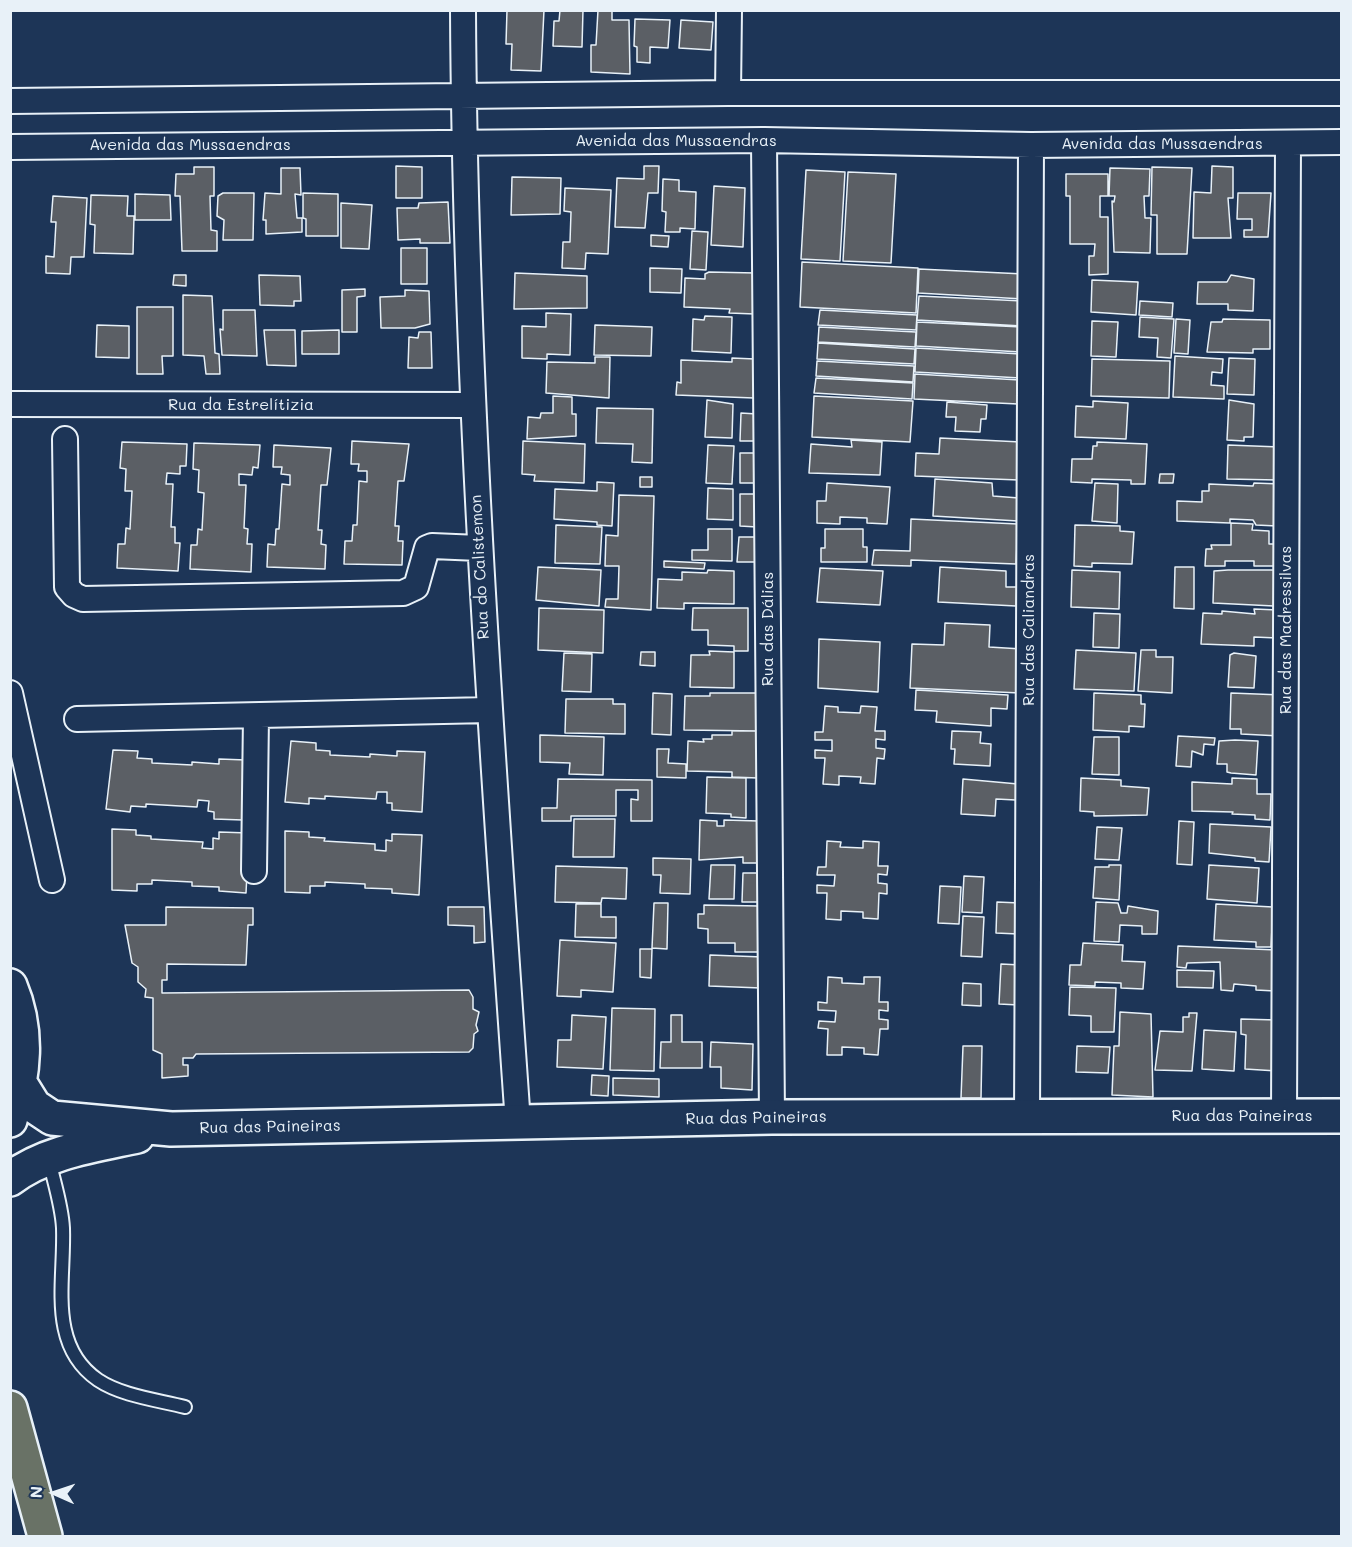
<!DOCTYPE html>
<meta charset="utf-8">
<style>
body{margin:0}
#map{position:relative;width:1352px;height:1547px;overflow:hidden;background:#1d3557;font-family:Mali,sans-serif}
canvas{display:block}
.frame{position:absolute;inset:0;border:12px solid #e8f1f8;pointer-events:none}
.north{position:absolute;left:24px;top:1463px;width:60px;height:60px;-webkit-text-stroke:4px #1d3557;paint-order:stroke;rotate:273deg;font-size:16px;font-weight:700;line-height:24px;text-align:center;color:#e8f1f8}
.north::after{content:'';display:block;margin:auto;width:21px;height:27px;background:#e8f1f8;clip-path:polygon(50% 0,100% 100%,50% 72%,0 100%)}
</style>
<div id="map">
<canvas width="1352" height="1547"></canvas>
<div class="frame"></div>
<div class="north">N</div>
</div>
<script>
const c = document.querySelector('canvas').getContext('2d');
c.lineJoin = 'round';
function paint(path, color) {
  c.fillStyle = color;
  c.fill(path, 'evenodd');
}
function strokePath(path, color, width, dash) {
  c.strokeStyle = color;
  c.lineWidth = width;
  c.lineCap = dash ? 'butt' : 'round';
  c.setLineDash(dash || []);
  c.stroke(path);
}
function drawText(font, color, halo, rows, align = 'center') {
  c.font = font + ' Mali,sans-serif';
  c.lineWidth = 4.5;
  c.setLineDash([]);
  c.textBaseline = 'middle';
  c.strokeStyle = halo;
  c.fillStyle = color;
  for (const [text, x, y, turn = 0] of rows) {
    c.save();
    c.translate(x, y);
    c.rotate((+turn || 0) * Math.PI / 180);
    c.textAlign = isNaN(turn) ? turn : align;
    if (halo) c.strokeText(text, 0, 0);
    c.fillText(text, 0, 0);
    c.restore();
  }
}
const building = new Path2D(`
 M507 10H544L541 71 511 70 512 44H506Z
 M560 10H583L582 47 553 46 554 21H559Z
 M598 10H612V20H629L630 74 591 72V45H596Z
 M635 19 670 20 668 48 650 47V63L637 62V47L634 46Z
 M681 20 713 22 711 50 679 48Z
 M396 166 422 167V198H396Z
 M644 166H659L658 193H648L645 228 615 227 617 178 644 179Z
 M1212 166 1233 167V198H1228L1231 238H1193L1194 192 1211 193Z
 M194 167H214V196H210L211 230 217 231V251H182L180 196H175L176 174H194Z
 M1152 167 1192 168 1187 254H1157V215H1151Z
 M281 168H300L301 195 295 194 297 218H302V232L266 234V220H263L265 193 281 194Z
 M1110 168 1150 169 1149 196H1144L1145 218H1151L1150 253 1114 252 1112 201 1114 202 1115 196H1109Z
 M806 170 845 172 840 261 801 259Z
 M848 172 896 174 891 263 843 261Z
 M1066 174H1108V196H1100V217H1108V274L1089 275V256H1094L1095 244H1070V196H1066Z
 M512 177 561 178 560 214 511 215Z
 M663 179 679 180V191L696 192 695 229 680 228V232H665L666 212 662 211Z
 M714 186 745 188 743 247 711 245Z
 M565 188 611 190 608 254 586 253 585 269 562 268 563 242H570L571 212 564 211Z
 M223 193H254L253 240H223L224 220 217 216 218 196Z
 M303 193 338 194V236H306V219L303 218Z
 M1238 193H1271L1268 237H1244V230H1252V219H1237Z
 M135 194 170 195 171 220H135Z
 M91 195 128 196 127 216H134L133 254 94 253 95 225 90 224Z
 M53 196 87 198 84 257H71L70 274 46 273V256L54 257 56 222H51Z
 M448 202 450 243H420V239L398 240 397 208H418L419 203Z
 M341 203 372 205 369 249 341 248Z
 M692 231 708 232 706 270 690 269Z
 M651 235 669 236 668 247 651 246Z
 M401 248H427V284H401Z
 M802 262 918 268 916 313 800 307Z
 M650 268 682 269 681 293 650 292Z
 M919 269 1024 274 1023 299 918 293Z
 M709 272 756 273 755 314 729 313 730 309 684 307 685 278 705 279V274Z
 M515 273 587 276V308L514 309Z
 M174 275H186V286L173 285Z
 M259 275 300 276 301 301H294V306L260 305Z
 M1231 275 1254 279 1253 311 1228 310V304H1197L1198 282H1227Z
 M1092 280 1138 282 1136 315 1091 312Z
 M365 289V296L357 297V332H342V290Z
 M405 290 429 291 430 324 415 328H381L380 297 405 296Z
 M183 295 212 296 215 353 219 354 220 374H206L204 356 183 355Z
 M919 296 1023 301 1022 326 917 320Z
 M1140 301 1173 303 1172 317 1139 315Z
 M137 307H173V356H162L163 374H137Z
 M223 310H255L257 356 222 355 220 329 223 330Z
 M820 310 917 315 916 330 818 325Z
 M546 313 571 314 570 355 547 354V359L522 358V326L546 327Z
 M705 316 732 317 731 353 692 351 693 319 704 320Z
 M1140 317 1174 319 1171 358 1157 357 1158 338 1139 337Z
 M1176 319 1190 320 1188 354 1174 353Z
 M1223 319 1270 320V349H1253V353L1207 352 1211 322H1222Z
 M1092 321 1118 322 1116 357 1091 356Z
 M917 322 1022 327 1021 352 916 346Z
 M97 325 129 326V358L96 357Z
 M595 325 652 327 651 356 594 355Z
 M819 327 916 332 915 347 818 342Z
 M264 330H295L296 366 267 365Z
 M339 330V354H302V331Z
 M419 332H431L432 368H408L409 337 418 338Z
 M818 343 915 349 914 364 817 359Z
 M916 348 1021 354 1020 378 915 372Z
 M1175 356 1223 359 1222 373 1212 372 1211 385 1224 386V399L1173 397Z
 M595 357H610L609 398 546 393 547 362 595 363Z
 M732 358 755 359 754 398 676 395 677 382 681 383V360L732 362Z
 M1229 358 1255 359 1254 395 1227 394Z
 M1092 359 1170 361 1169 398 1091 396Z
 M817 361 914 366 913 382 816 376Z
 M915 374 1020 380 1018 404 914 399Z
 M816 378 913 383 912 399 814 393Z
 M553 396 572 397V414H576V436L527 439 528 417 540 418 541 413H553Z
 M814 396 913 401 910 442 812 437Z
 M707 400 733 404 732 438 705 437Z
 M1229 400 1254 404 1253 437H1244V441L1227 440Z
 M1093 401 1128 403 1126 439 1075 437 1076 406 1093 407Z
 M947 402 987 405 986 419H981L980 432 955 431 956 417H946Z
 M597 408 653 409 652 463 632 462 633 444 596 443Z
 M741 413 757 414 755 441H740Z
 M940 438 1021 442 1019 480 915 476 916 453 939 454Z
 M851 440 882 442 880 475 809 473 811 444 852 447Z
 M352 441 409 444 404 481H398L395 526H399L398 541H403L402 565 344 564 345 541H352L353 525H357L359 481 367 482V471H358L359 464H351Z
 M523 441 585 444 584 483 534 481 535 475 522 474Z
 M122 442 187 444 186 466H180V474L167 473 166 484H173L171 527H175V543H180L178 571 117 568 118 544H125L126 528 130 529 132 491H125L126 469 120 468Z
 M1097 442 1147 444 1145 484H1131V480L1092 479V483L1071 482 1072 459H1092L1093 446H1097Z
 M194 443 260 445 258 468 253 467 252 475 239 474V485H246L244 528 248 529 247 544H252L251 572 190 569 191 545H197L198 529 202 530 204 493 198 492 199 470 193 469Z
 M274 445 331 448 327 485H321L318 530H322L321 544 326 545 325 569 267 567 268 544 275 545 276 529H279L282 484 290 485V475L281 474 282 467H273Z
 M708 445 734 446 732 484 706 483Z
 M1228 445 1280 447 1278 480 1227 479Z
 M740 453H756L755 483H740Z
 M1160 474H1174L1173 483H1159Z
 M640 477H652V487H640Z
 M935 479 992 483 993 496 1019 498 1018 521 933 516Z
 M597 482 614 483 612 526 597 525V522L554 519 555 489 597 491Z
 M827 483 890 487 887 524 867 523V518L840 517V524L817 523V501H826Z
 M1095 483 1118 484 1117 523 1092 521Z
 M1254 483 1281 484 1277 526 1256 525 1253 520 1230 519V523L1177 521V501L1202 502V491H1209V484L1253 486Z
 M708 488 733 489V520L707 519Z
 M740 494H758L757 527 740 526Z
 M619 495 654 496 651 610 605 607 606 599H618L619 566H605L606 535 618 536Z
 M911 519 1018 524 1016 564 911 560V566L872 565 874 550 910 551Z
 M1231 523 1253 524 1252 530 1269 531V544H1280L1279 566H1254V561H1225V566H1205L1206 549H1212L1211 545H1231Z
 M556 525 602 527 600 564 555 563Z
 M1075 525 1120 526V531L1134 532 1132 564 1092 563V567L1074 566Z
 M708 529H732V561L692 560V550H708Z
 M825 529H863V547H867V562H821V548H825Z
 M739 537H756L755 562H737Z
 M664 561 705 563 704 569 664 567Z
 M538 567 601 570 599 606 536 600Z
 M940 567 1006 571V587H1017L1016 606 938 602Z
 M1175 567H1194V609L1174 608Z
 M820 568 883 571 880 605 817 602Z
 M708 570 734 571V604L684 603V609L657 608 658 579 682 580V572L707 573Z
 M1072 570 1120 572 1119 609 1071 607Z
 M1228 570H1274V606L1213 603 1214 571Z
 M539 608 604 610 603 653 538 650Z
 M693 608H748V651H734V646L708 645V630H692Z
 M1254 609 1278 610 1277 638 1254 637V646L1201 644 1203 613 1222 614V611L1255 614Z
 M1094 613 1120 614 1119 648 1093 647Z
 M945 623 990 625 989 647 1022 649 1020 693 910 688 912 644 944 645Z
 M819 639 880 642 878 692 818 688Z
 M1076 650 1136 653 1134 691 1074 689Z
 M1141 650H1156V657H1173L1172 693 1138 691Z
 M709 651 734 652V688L690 687 691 655H710Z
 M641 652H655V666L640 665Z
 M564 653 592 654 591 692 562 691Z
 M1234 653 1256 656 1254 688 1228 687 1230 655Z
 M916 690 1008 695 1007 709 991 708V726L936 722 937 711 915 710Z
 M653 693 672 694 671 735 652 734Z
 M710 693H760V731L684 730 685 696H710Z
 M1094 693 1141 695V704H1145L1144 727 1129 726V732L1093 730Z
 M1231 693 1282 695 1280 736 1241 734V729H1230Z
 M566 699H613V704H625V734L565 733Z
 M825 706 838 707V712L860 713 861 706 877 707 875 731H885V740L876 739V748L885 749 884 759 877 758 875 784 860 783 861 777 839 776V785L823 784 825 758H815V750L832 751V740H815V732H823Z
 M732 731H759L758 778 732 777V772L687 771 688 741 704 742 703 739H712V735H732Z
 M952 731 981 732 980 743 991 744 990 766 954 764 955 749H951Z
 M540 735 604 737 603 775 569 774 570 763 540 762Z
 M1178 736 1215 738 1214 745 1204 744 1203 755 1192 751 1191 767 1176 766Z
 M1094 737H1119V775L1092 774Z
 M1235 740 1258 741 1256 775 1231 773 1227 772V764H1217L1219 741Z
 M291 741 316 743V750L330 751V755L370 757V754L397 756V751L425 752 422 812 392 810V803H387V792H377L376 799 325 796V799L309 798V804L285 802Z
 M657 749H669L668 763 686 764V778L657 777Z
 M113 750 138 751 137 758 152 759V763L192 765V762L219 764V759L246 760 243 820 214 819V812L208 811 209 801 198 800 197 807 146 804V807L131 806 130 812 106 809Z
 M707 777 746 778V818L731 817V814L706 813Z
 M1081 778 1121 780V786L1149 788 1147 815 1094 816V812L1080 811Z
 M1232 778 1257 779V794H1271L1270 820 1255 819V815L1232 814 1233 812 1192 811V782L1232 784Z
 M558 779 652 780V821H631V799L638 800V790H616V816H571V821H542V808H557Z
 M963 779 1018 784 1016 800 996 799 995 816 961 814Z
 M574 819H615L614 857H573Z
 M700 820 717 821V826H724V820L759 821 758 863H743V857L699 860Z
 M1179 821 1194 822 1192 865 1177 864Z
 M1210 824 1271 827 1269 862 1255 861V858L1209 853Z
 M1097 827 1122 828 1119 860 1095 859Z
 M112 829 136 830V835L151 836V839L203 842 202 848 213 849V838L219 839V832L249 833 246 893 219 891V887L192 886V882L152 880V884H137V891L112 890Z
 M285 831 309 832V837L325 838 324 841 375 844V850L386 851V840L392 841V834L422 835 419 895 392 893V889L365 888V884L325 882V886H310V893L285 892Z
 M827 841 841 842 840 847 863 848V841L879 842 878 866H888L887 875 878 874V883L887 884V894L879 893 878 919 863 918V912L841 911V920L826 919 827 893H817V885L834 886 835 875H817L818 867H826Z
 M653 858 691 859 690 894 660 893 661 875H653Z
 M711 865H735L734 899H709Z
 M1109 865H1121L1119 900 1093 898 1095 867H1109Z
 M1209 865 1259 868 1257 903 1207 899Z
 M556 866 627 868 626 899 602 898 601 903 555 902Z
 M743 873H759L758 902H742Z
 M964 876 984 877 982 913 962 912Z
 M940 886 961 887 959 924 938 923Z
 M997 902 1020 903 1018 934 996 933Z
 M1096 902 1118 903 1121 913H1127L1128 906 1158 911 1157 934H1142V926L1120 925 1119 942 1094 941Z
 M654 903H668L667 949 652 948Z
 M576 904H601V917H616V938L575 937Z
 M1216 904 1273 907 1271 947H1256V942L1214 940Z
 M704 905 760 906V952H735V943H708V929L698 928V914H704Z
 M166 907 253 908V925H248L246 965 167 964V980H162V993L469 990 473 997V1009L479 1012 476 1025 478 1031 474 1034 473 1048 469 1052 196 1054 193 1058H183V1065H188V1076L162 1078V1054L153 1050V998L145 997 146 989 138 982V967L132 963 125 925H166Z
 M448 907H484L485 942 474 943V926L448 925Z
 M963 916 984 917 982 957 961 956Z
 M560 940 616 943 613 992 581 990V997L557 996Z
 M1083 943 1123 945 1122 961 1145 962 1143 989 1121 988V983L1095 982V986L1069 985 1070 965H1081Z
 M1178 946 1277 950 1275 991 1256 990V986L1234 984 1233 991 1221 990 1220 962 1187 963 1186 968 1177 967Z
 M640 949H652L651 978 640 977Z
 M710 955 763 957 761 988 709 986Z
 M1001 964 1021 965 1019 1005 999 1004Z
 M1177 970 1214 971 1213 988 1177 987Z
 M828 977 842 978V983L864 984V977H880L879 1002H888V1011L879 1010V1019L888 1020V1029H880L878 1055 864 1054V1048L842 1047V1055H827L828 1029 818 1028 819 1021 835 1022 836 1011 818 1010V1002L827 1003Z
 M963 983 981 984V1006L962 1005Z
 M1070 987 1116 988 1114 1032H1091V1016L1069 1015Z
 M612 1008 655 1009 654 1071 610 1070Z
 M1120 1012 1151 1014 1153 1097 1112 1095 1114 1046H1119Z
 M1189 1013H1197L1192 1071 1155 1070 1160 1031 1183 1032V1017H1189Z
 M572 1015 606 1017 603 1069 557 1067 558 1040H571Z
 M671 1015H682V1042H702V1068H660L661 1042H671Z
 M1241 1019 1277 1020V1071L1245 1069 1246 1035 1241 1034Z
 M1204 1030 1236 1032 1234 1071 1202 1069Z
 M711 1042 753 1044 752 1090 721 1088V1067H710Z
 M963 1046H982L981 1098H961Z
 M1077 1046 1110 1047 1108 1073 1076 1072Z
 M592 1075 609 1076 608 1096 591 1095Z
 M613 1078 659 1079V1097L613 1095Z`);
const lane = new Path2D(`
 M49 1160C54 1182 62 1206 63 1228 65 1281 47 1345 98 1380 122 1396 158 1400 185 1407`);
const street = new Path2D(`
 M463 10C465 382 492 752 518 1123
 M728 93 729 10
 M10 101 728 93H1342
 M764 140 772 1117
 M10 147 764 140 1031 145 1342 142
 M10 404 471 405
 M65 439 67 587 74 595 83 599 403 593 416 587 427 548 432 546 479 548
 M10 693 52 880
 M77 719 489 710
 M254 871 256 716
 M1027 1116 1031 145
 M1284 1116 1288 143`);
const secondary = new Path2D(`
 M10 986C29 1031 24 1075 10 1120
 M21 1085 34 1106 52 1118 171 1129 772 1117 1342 1116
 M10 1179C45 1152 95 1145 137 1136`);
const primary = new Path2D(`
 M10 1408 45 1536`);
const streetNames = [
 ["Avenida das Mussaendras",676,141],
 ["Avenida das Mussaendras",1162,144],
 ["Avenida das Mussaendras",190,145],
 ["Rua da Estrelítizia",241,405],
 ["Rua do Calistemon",480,567,-93],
 ["Rua das Dálias",768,629,-90],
 ["Rua das Caliandras",1029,630,-90],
 ["Rua das Madressilvas",1286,630,-90],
 ["Rua das Paineiras",1242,1116],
 ["Rua das Paineiras",756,1118,-1],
 ["Rua das Paineiras",270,1127,-1]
];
paint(building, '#5b5f65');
strokePath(building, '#e8f1f8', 1.5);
strokePath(lane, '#e8f1f8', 16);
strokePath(street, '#e8f1f8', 28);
strokePath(secondary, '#e8f1f8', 38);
strokePath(primary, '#e8f1f8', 38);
strokePath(lane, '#1d3557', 12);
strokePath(street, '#1d3557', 24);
strokePath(secondary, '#1d3557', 33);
strokePath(primary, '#697266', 33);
drawText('16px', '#e8f1f8', '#1d3557', streetNames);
</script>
